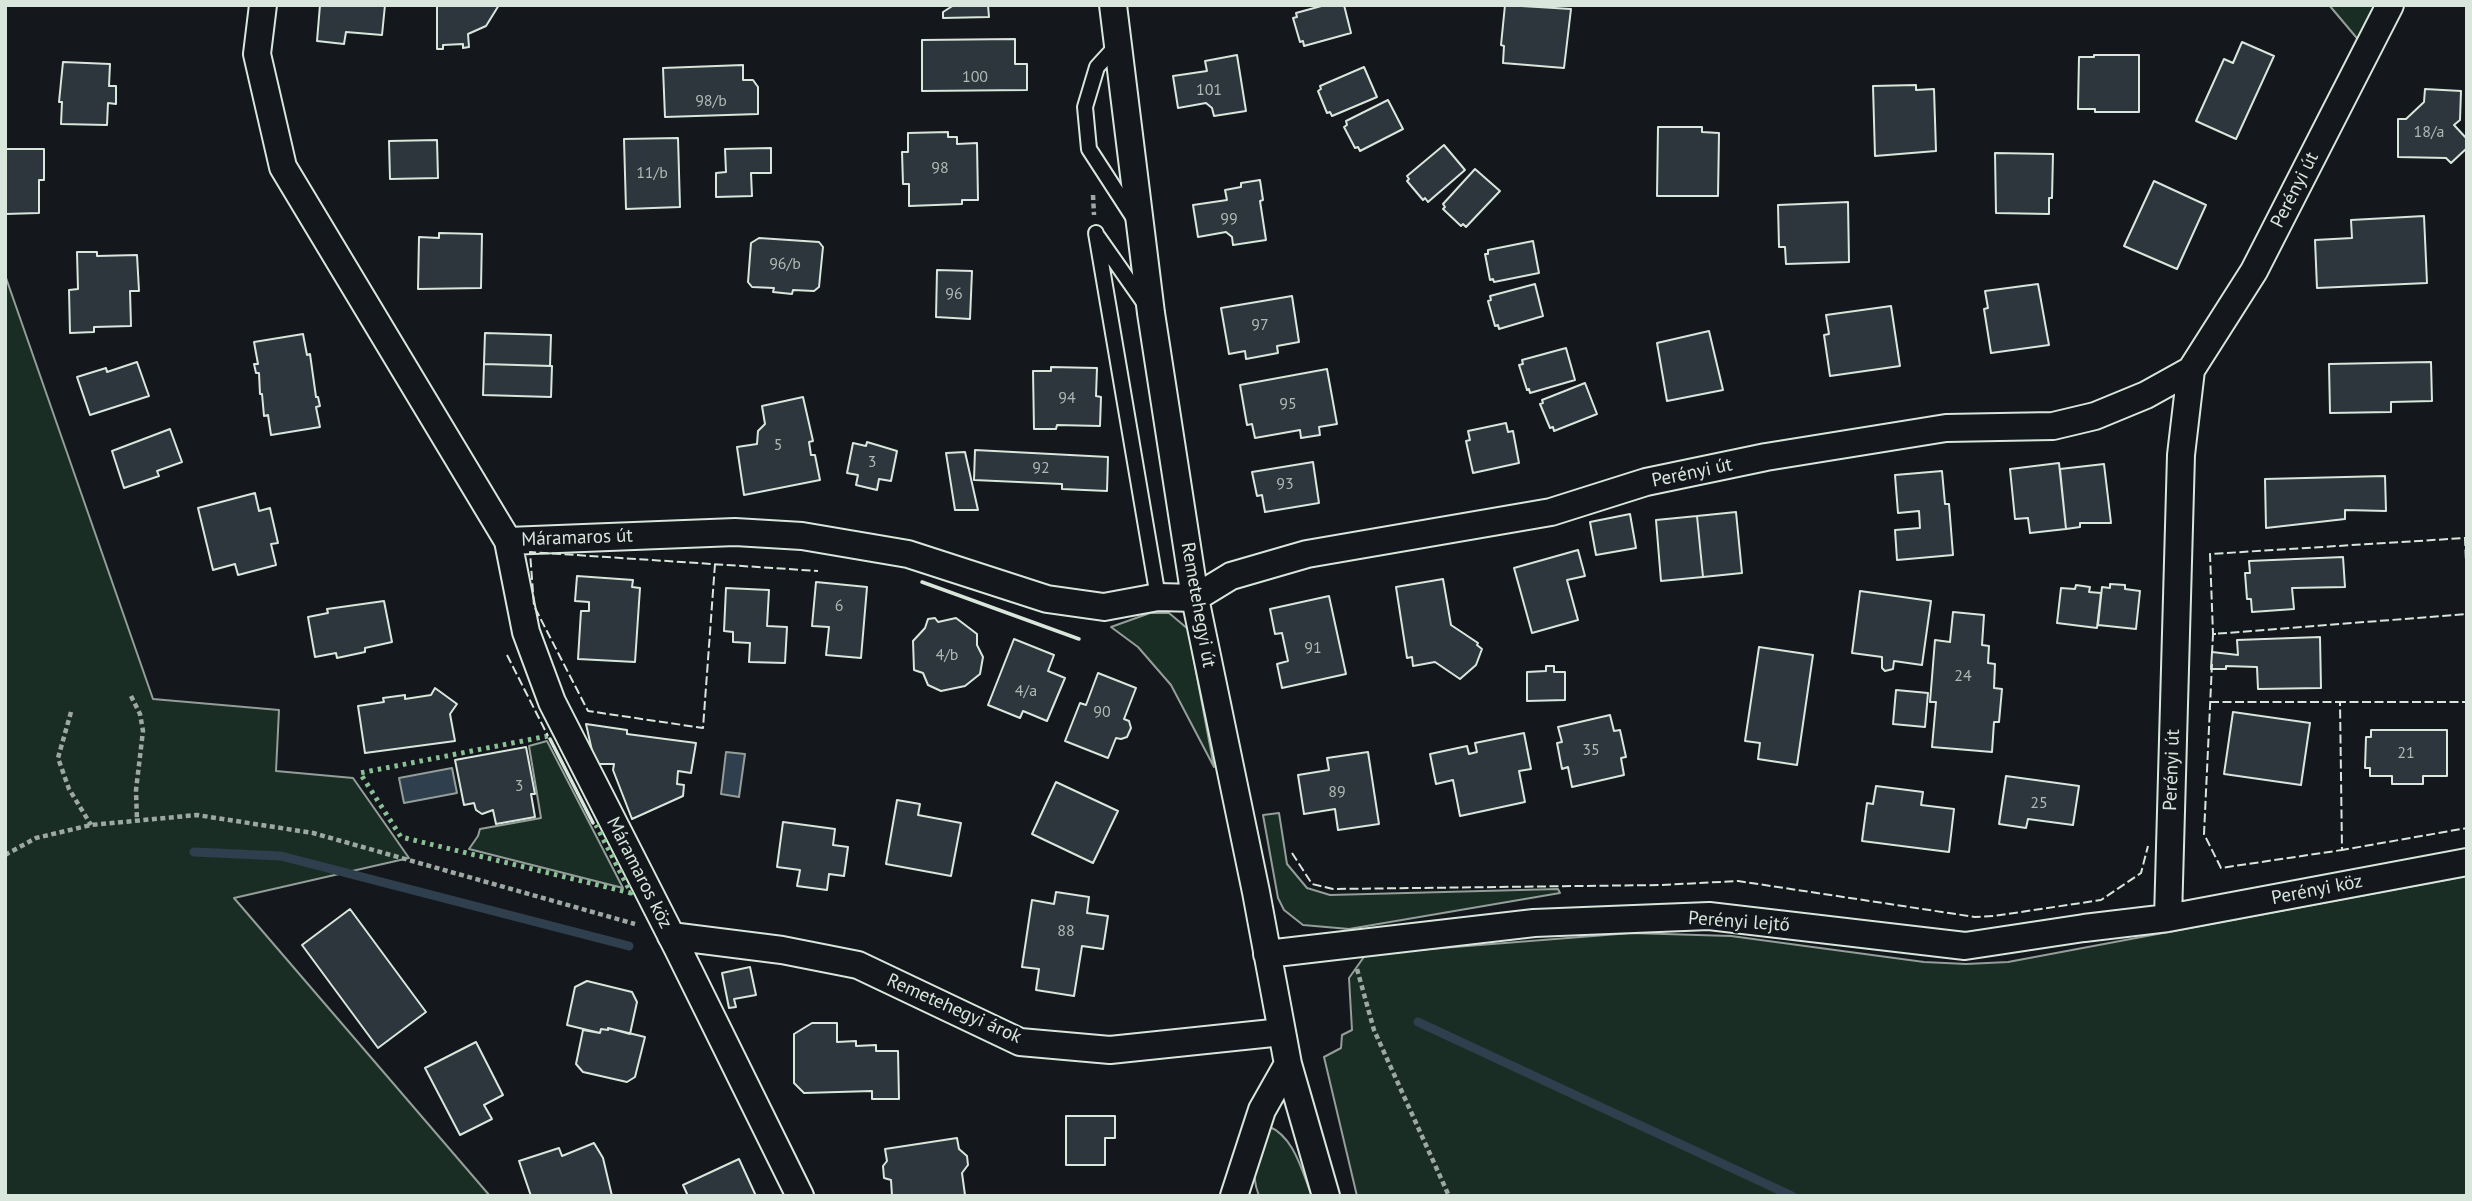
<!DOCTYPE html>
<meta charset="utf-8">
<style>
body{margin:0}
#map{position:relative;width:2472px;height:1201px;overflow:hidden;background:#14181c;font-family:"PT Sans",sans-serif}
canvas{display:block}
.frame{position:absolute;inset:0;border:7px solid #d8e6dc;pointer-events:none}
</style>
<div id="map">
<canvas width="2472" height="1201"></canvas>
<div class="frame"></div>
</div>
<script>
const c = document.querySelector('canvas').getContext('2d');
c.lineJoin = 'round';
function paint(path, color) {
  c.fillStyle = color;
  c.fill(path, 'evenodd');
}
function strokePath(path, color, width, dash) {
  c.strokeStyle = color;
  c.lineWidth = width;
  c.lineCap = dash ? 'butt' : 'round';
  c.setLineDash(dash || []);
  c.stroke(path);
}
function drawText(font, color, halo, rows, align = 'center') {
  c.font = font + ' "PT Sans",sans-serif';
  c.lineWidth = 5;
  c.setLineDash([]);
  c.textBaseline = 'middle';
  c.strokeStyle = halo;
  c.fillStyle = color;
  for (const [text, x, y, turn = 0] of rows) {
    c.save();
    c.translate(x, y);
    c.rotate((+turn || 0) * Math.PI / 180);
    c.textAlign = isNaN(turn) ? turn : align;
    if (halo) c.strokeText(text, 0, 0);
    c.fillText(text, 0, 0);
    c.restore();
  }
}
const green = new Path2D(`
 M2329 5H2381L2361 43Z
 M5 275 153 699 279 710 276 771 353 778 409 858 234 898 490 1196H5Z
 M1150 613H1169L1188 629 1214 767 1171 685 1138 647 1111 627Z
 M547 741 623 888 469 849 478 836 480 829 541 818 529 746Z
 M1279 813 1287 864 1307 888 1330 895 1558 889 1560 893 1349 929 1303 925 1284 910 1278 898 1263 815Z
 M2467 876V1196H1357L1324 1057 1341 1048 1342 1035 1352 1030 1349 978 1366 954 1631 933 1731 936 1924 962 1966 964 2008 962Z
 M1268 1126C1295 1137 1302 1172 1312 1196H1259C1249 1170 1256 1149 1268 1126Z`);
const water = new Path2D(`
 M726 752 745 754 739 797 721 794Z
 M452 768 457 793 404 803 399 778Z`);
const stream = new Path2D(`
 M194 852 281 856 629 946
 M1418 1022 1792 1196`);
const building = new Path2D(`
 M320 5H385L382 35 346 32 344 44 317 41Z
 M437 5H499L486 26 468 34 469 47 463 48V44L443 45V49H437Z
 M988 5 989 17 943 18V12L954 5Z
 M1325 5H1344L1351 33 1304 46 1303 41 1300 42 1293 18 1297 17 1296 13Z
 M1505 5 1571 9 1564 68 1503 63 1504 46 1501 45Z
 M1015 39V64H1027V90L922 91V40Z
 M2242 42 2274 56 2236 139 2196 121 2224 59 2233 63Z
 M1237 55 1246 111 1214 116 1212 108 1206 103 1178 108 1173 76 1207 71 1205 61Z
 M2094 55H2139V112H2095V109H2078L2079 57H2094Z
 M63 62 110 64 109 86H116V104L108 103 107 125 61 124 62 102H59Z
 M743 65V80H753L758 87V114L665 117 663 68Z
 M1364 67 1377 97 1332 116 1330 112 1327 113 1318 91 1321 89 1320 86Z
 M1916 85V90L1934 89 1936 151 1875 156 1873 86Z
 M2425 89 2461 91 2460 120 2454 125 2467 139V148L2451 163 2446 158 2398 157V119H2406L2424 102Z
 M1388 100 1403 129 1360 151 1358 147 1355 148 1344 127 1347 125 1346 121Z
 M1658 127H1702V132L1719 133 1718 196H1657Z
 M948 132V137H957V144L977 143 978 200H962V204L909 206V184H903L902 152H908V133Z
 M678 138 680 207 626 209 624 139Z
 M437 140 438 178 390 179 389 141Z
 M1444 145 1465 170 1428 202 1425 198 1423 200 1407 181 1409 179 1407 176Z
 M771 148V173H751L752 196 716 197V173L726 172 725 149Z
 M5 149H44V180H39V213L5 214Z
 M1995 153 2053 154 2052 198H2049V214L1996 213Z
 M1475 169 1500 191 1466 227 1463 224 1461 226 1443 209 1445 207 1443 204Z
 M1260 180 1263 200 1260 201 1266 240 1233 245 1232 237 1226 232 1198 237 1193 205 1227 200 1225 190 1241 187V183Z
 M2154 181 2206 205 2177 269 2124 246Z
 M1848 202 1849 262 1786 264 1785 247H1779L1778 205Z
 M2424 216 2427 283 2317 288 2315 240 2352 238 2351 220Z
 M439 233 482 234 481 288 418 289 419 237 439 238Z
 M759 238 819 242 823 247 819 287 814 291 793 290 792 294 773 292 774 288 752 287 748 282 751 243Z
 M1533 241 1539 273 1494 282 1493 279 1490 280 1485 254H1488V250Z
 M77 252H97V256L137 255 139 291H130L131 326 94 327V332L70 333 69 290 78 289Z
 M937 270 972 271 970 319 936 317Z
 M1535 284 1543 316 1499 329 1498 325 1495 326 1488 301 1491 300 1490 296Z
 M2038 284 2049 345 1991 353 1984 309 1988 308 1985 291Z
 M1292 296 1299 342 1277 346 1278 353 1246 359 1245 351 1229 354 1221 308Z
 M1891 306 1900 366 1830 376 1824 335 1829 334 1826 315Z
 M1709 331 1723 390 1667 401 1657 343Z
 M485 333 551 335 550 366 484 364Z
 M303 334 307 355 310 354 316 397H318L320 406 316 407 320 427 271 435 268 415 264 416 262 394H260L259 373H256L254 364H258L254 342Z
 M1566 348 1575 380 1530 393 1529 389 1527 390 1519 365 1523 364 1522 360Z
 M137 362 149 396 90 415 77 377 106 368 107 372Z
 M2431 362 2432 401 2391 402V412L2330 413 2329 364Z
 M484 364 552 366 551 397 483 395Z
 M1051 367 1097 368 1096 396 1101 397 1100 426 1057 425 1056 429H1034L1033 371H1051Z
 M1327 369 1337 424 1319 427 1320 435 1301 438 1300 430 1255 438 1252 424 1247 425 1240 385Z
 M1585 383 1597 414 1554 431 1553 427 1550 428 1540 404 1543 403 1542 400Z
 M803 397 813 441 809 442 811 455H815L820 480 744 495 737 447 757 444 758 431 765 424 762 406Z
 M1506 423 1508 432 1513 431 1519 463 1473 473 1466 441 1470 440 1468 431Z
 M170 429 182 462 157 471 159 476 124 488 112 451Z
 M867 442 897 451 891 481 879 479 877 490 856 485 858 475 847 473 853 443 866 446Z
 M975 450 1108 457 1107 491 1062 489V484L974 480Z
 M965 452 978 510H955L946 453Z
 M1313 462 1319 503 1265 512 1262 495 1257 496 1252 472Z
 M2059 463 2066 529 2030 533 2028 518 2015 519 2010 469Z
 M2104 464 2111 523H2080V527L2066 529 2060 469Z
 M1942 471 1945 504H1949L1953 555 1897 560 1895 530 1920 528 1919 511 1898 513 1895 475Z
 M2385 476 2386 511 2345 510V519L2266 528 2265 479Z
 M255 493 259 511 270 508 278 543 271 544 276 565 238 575 235 564 213 570 198 508Z
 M1736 512 1742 573 1703 577 1697 516Z
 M1630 514 1636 548 1596 555 1590 522Z
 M1697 516 1703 577 1661 581 1656 520Z
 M1578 550 1585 576 1567 580 1578 620 1532 633 1514 568Z
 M2343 557 2345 587 2292 588 2294 609 2252 612 2251 599H2247L2245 573H2250L2249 561Z
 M577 576 633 580 632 587 640 588 635 662 578 659 581 611H589V602L575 601Z
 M1443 579 1451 625 1478 643 1477 645 1482 649 1476 665 1460 679 1435 662 1413 666 1412 657 1407 658 1396 587Z
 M816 582 867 587 861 658 826 655 829 627 812 626Z
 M2110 584 2125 585V589L2140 591 2136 629 2098 625 2102 587 2110 588Z
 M2076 585 2090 587 2089 592 2101 593 2097 628 2057 623 2061 588 2075 589Z
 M726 588 769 590 767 626 787 627 785 663 749 662 750 643 733 642V632L724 631Z
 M1860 591 1931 601 1922 665 1894 661 1893 669 1885 671 1882 668V657L1852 653Z
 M1329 596 1346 674 1282 688 1277 664 1288 661 1282 633 1275 634 1270 609Z
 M384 601 392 642 365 648V652L337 658 336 653 315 657 308 617 328 613 327 609Z
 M1953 612 1984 615 1982 645 1989 646 1988 663 1995 664 1994 688 2002 689 1999 722H1994L1992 752 1932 747 1936 702H1930L1935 640 1950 642Z
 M935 618 938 622 956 618 977 634V645L983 657 980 674 965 686 941 691 928 685 923 673 914 670 913 641 925 628 928 619Z
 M2320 637 2321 688 2258 689 2257 667 2226 666V669H2211L2212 652 2238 655 2237 640Z
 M1014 639 1054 655 1048 671 1065 678 1047 721 1023 711 1020 718 988 705Z
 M1759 647 1813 655 1797 765 1758 759 1760 743 1745 741Z
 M1546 666H1554V672H1565V700L1527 701V672L1546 671Z
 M1098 673 1136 688 1124 719 1129 721 1131 728 1127 737 1121 739 1116 738 1108 758 1065 741 1080 703 1086 705Z
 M435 688 457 704 450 714 455 741 365 753 358 706 384 702 383 698 405 695V699L431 695Z
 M1896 690 1928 693 1925 727 1893 724Z
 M2233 712 2310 723 2301 785 2224 774Z
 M1610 715 1614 731 1620 730 1626 757 1621 758 1624 775 1572 787 1568 767 1562 769 1557 743 1562 742 1558 727Z
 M586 724 627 730V734L696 743 691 773 678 771 677 784 684 785 683 796 632 819 613 770 614 764H595Z
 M2371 730H2447V776H2423V784H2392V776H2370V768H2365L2366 737H2371Z
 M1524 733 1531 769 1519 771 1525 802 1460 816 1453 780 1436 784 1430 754 1467 746 1469 754 1477 752 1475 743Z
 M526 747 535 794H531L535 817 496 824 493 810 482 814 476 810 474 803 464 805 455 760Z
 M1368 752 1379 824 1338 830 1335 809 1304 814 1298 775 1329 770 1327 758Z
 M2006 776 2079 786 2073 825 2028 819 2026 828 1999 824Z
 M1056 782 1118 811 1093 863 1032 834Z
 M1876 786 1923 792 1921 805 1954 809 1949 852 1862 841 1867 803 1873 804Z
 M897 800 920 804 918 815 961 823 951 876 886 864Z
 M783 822 835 829 833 845 848 847 844 876 829 874 827 890 797 886 800 870 777 867Z
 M1056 892 1089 897 1087 913 1108 916 1103 949 1082 946 1074 996 1036 990 1039 969 1022 967 1032 900 1054 904Z
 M350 909 426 1012 378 1048 302 945Z
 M750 967 756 995 734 999 736 1007 729 1008 722 973Z
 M587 981 632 992 637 1002 630 1034 608 1028V1030L601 1029 600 1033 567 1025 575 987Z
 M812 1023H837V1042L856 1041V1046L876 1045V1051H898L899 1099H872V1091L804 1093 794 1083V1034Z
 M608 1028 645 1037 635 1077 627 1082 583 1072 576 1064 583 1030 600 1033 601 1029 608 1030Z
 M476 1042 503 1095 484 1105 492 1119 460 1135 425 1068Z
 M1066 1116H1115V1138H1105V1165H1066Z
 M957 1138 959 1149 967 1156 968 1165 962 1173 965 1195 892 1196 891 1180 884 1178 883 1166 887 1161 885 1149Z
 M594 1143 603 1158 612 1196H531L519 1161 559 1148 562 1156Z
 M739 1159 756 1196H688L683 1185Z`);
const path = new Path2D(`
 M1093 195 1094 215
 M131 696 140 714 143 731 136 790 137 821
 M71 712 58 758 69 789 91 825
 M5 855 36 838 91 825 197 815 313 833 635 924
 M1357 969 1374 1030 1449 1196`);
const service = new Path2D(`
 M1118 44 1097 67 1085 107 1089 149 1135 220
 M1096 233 1158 597
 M1098 237 1145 304`);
const minor = new Path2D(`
 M263 5 257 54 283 167 508 541 526 632 552 702 678 949 800 1196
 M1113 5 1151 313 1195 598 1256 892 1288 1064 1326 1196
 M508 541 735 532 802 536 908 554 1047 599 1104 607 1158 597 1195 598 1231 576 1307 554 1551 512 1646 482 1766 457 1946 428 2053 426 2095 416 2146 395 2191 370 2254 271 2390 5
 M2168 918 2181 455 2191 370
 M671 936 782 950 858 965 1020 1042 1110 1050 1282 1032
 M1267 954 1534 923 1709 916 1965 946 2084 928 2168 918 2467 862
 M1234 1196 1262 1110 1288 1064`);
const hedge = new Path2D(`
 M548 736 360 773 401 837 631 893 596 825`);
const fence = new Path2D(`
 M715 564 703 728 588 711 534 606 530 552 818 571
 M2216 634H2213L2210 554 2465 538 2467 586
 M2212 654 2213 634 2467 614
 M507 655 548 736
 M2210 702H2340L2342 850 2221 868 2204 834 2212 664
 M2340 705V702H2467
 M2342 848V850L2467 828
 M1292 853 1312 884 1333 889 1662 885 1738 881 1975 917 1994 916 2101 900 2141 873 2148 846`);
const wall = new Path2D(`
 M922 582 1079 639
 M550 739 593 823`);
const numberNames = [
 ["100",975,77],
 ["101",1209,90],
 ["98/b",711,101],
 ["18/a",2429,132],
 ["98",940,168],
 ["11/b",652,173],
 ["99",1229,219],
 ["96/b",785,264],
 ["96",954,294],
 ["97",1260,325],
 ["94",1067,398],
 ["95",1288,404],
 ["5",778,445],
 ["3",872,462],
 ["92",1041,468],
 ["93",1285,484],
 ["6",839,606],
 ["91",1313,648],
 ["4/b",947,655],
 ["24",1963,676],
 ["4/a",1026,691],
 ["90",1102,712],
 ["35",1591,750],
 ["21",2406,753],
 ["3",519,786],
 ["89",1337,792],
 ["25",2039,803],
 ["88",1066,931]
];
const streetNames = [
 ["Perényi út",2295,190,-63],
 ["Perényi út",1692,473,-12],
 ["Máramaros út",577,538,-2],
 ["Remetehegyi út",1198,605,80],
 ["Perényi út",2172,770,-88],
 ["Máramaros köz",639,873,63],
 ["Perényi köz",2317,890,-11],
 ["Perényi lejtő",1739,922,4],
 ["Remetehegyi árok",954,1009,24]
];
paint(green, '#1a2d24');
strokePath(green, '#939e99', 2);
paint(water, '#2f3f4d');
strokePath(water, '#939e99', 2);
strokePath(stream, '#2f3f4d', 9);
paint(building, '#2c363c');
strokePath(building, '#d8e6dc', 2);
strokePath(service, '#d8e6dc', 18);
strokePath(minor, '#d8e6dc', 30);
strokePath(path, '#9da8a2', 4.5, [5, 3.5]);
strokePath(service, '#14181c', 14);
strokePath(minor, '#14181c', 26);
strokePath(hedge, '#8ac095', 5, [3.5, 5]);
strokePath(fence, '#d8e6dc', 2, [9, 3.5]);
strokePath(wall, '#d8e6dc', 3.5);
drawText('16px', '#adbab4', null, numberNames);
drawText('19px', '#d8e6dc', '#14181c', streetNames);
</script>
